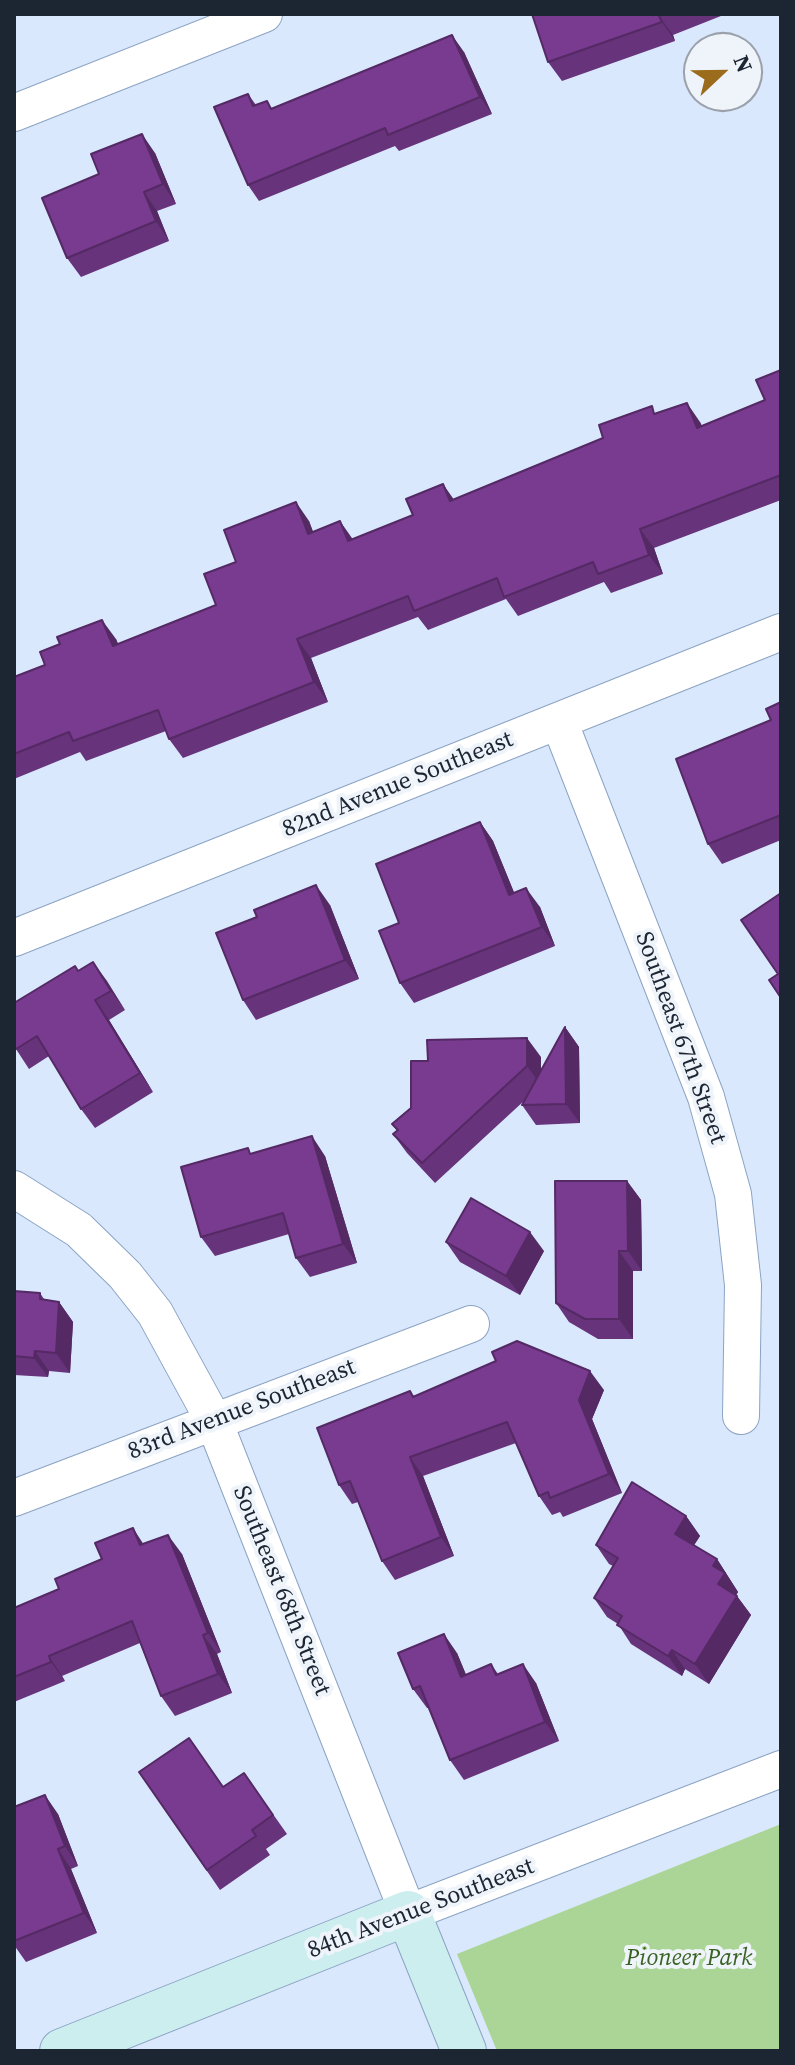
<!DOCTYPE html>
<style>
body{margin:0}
#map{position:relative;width:795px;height:2065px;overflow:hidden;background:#d9e8fd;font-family:"Source Serif 4",serif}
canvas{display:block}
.frame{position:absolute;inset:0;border:16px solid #1c2532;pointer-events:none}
.north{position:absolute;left:683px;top:32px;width:80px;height:80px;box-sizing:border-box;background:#eff4fb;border:2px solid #9ba1ab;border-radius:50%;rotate:68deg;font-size:22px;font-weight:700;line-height:32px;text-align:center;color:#1c2532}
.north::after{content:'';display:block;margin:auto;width:28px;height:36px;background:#9a6c1c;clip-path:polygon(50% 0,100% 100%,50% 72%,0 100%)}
</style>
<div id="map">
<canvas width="795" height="2065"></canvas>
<div class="frame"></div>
<div class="north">N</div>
</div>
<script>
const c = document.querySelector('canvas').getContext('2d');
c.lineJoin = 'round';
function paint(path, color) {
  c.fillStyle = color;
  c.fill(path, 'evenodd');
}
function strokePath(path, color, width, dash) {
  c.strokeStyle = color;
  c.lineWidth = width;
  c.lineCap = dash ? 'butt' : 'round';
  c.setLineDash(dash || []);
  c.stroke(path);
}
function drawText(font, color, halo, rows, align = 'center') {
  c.font = font + ' "Source Serif 4",serif';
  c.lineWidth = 8;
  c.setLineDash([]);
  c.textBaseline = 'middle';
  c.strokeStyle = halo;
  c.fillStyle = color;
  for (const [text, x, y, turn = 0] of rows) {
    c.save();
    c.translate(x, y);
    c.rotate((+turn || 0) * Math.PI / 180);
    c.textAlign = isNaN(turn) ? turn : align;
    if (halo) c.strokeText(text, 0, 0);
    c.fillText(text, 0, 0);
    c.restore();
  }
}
const green = new Path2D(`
 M781 1824V2051H497L457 1954Z`);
const street = new Path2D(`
 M14 113 264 14
 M559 721 706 1097 733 1194 743 1285 741 1416
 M14 938 781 632
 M14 1189 79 1230 125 1275 155 1313 213 1419 408 1913 781 1769
 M14 1498 471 1324`);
const secondary = new Path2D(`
 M62 2051 408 1913 464 2051`);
const wall = new Path2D(`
 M532 14H726L673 35 675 41 562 81 548 62Z
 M464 52 492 114 399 151 395 146 259 201 248 185V94L256 105 273 108Z
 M155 153 176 204 157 211 169 241 81 277 67 258Z
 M781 370V500L654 548 663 574 611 593 604 582 518 616 506 599 428 630 418 617 311 658 328 702 183 758 169 739 166 731 86 761 80 752 14 779V677L116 639 118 644 216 605 236 562 309 521 313 532 352 539 454 499 603 438 657 413 700 422 702 426 765 400Z
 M781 702V840L722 864 708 844 771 720Z
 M480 822 493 841 514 893 540 907 555 946 414 1003 400 983 399 923Z
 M330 905 359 979 256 1020 243 1000Z
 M93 962 125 1010 109 1020 153 1092 95 1128 81 1109 49 1056 29 1069 16 1049 78 971Z
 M565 1027 579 1047 580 1123 536 1125 522 1105 525 1100 435 1183 407 1153 393 1134 397 1131 392 1124 541 1057V1072Z
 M252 1154 325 1156 357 1263 310 1277 296 1258 289 1234 215 1256 201 1237Z
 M627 1181 641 1200 642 1271H633V1339H598L569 1322 556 1303Z
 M446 1242 544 1251 520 1295 460 1262Z
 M14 1291 40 1293 44 1299 59 1302 73 1322 70 1373 49 1371 48 1377 14 1375Z
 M604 1390 592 1419 622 1493 563 1517 560 1512 552 1515 539 1496 516 1443 423 1476 454 1556 395 1580 382 1561 358 1502 352 1504 339 1485 410 1391 414 1396Z
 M686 1516 700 1536 694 1545 717 1559 738 1592 736 1595 751 1615 709 1684 685 1669 682 1676 631 1644 618 1624 607 1617 594 1598 613 1566 609 1564 596 1545Z
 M143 1544 182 1554 221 1652 217 1654 232 1693 175 1716 161 1696 140 1643 62 1676 65 1681 14 1702V1608L59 1589Z
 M457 1653 466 1675 491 1664 498 1674 536 1683 559 1741 464 1780 450 1760 429 1708H427L413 1689Z
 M139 1772 223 1787 244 1773 287 1834 266 1849 270 1855 220 1890Z
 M14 1807 58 1814 78 1866 71 1869 97 1933 26 1962 14 1945Z`);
const shadedWall = new Path2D(`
 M659 16 673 35 675 41 662 22Z
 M452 35 464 52 492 114 480 97Z
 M142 134 155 153 176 204 163 184Z
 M144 192 157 211 169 241 156 221Z
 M687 403 700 422 710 447 697 428Z
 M443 484 457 504 450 501Z
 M296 502 309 521 321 553 308 534Z
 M340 521 354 541H348Z
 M640 529 654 548 663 574 649 555Z
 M102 620 116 639 127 665 113 646Z
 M297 639 311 658 328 702 314 682Z
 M480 822 493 841 523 914 509 895Z
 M316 885 330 905 359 979 345 960Z
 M526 888 540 907 555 946 542 927Z
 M93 962 107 981 125 1010 111 991Z
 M95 1000 109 1020 153 1092 140 1073Z
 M565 1027 579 1047 580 1123 566 1104Z
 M527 1038 541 1057V1085L527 1066Z
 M312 1136 325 1156 357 1263 343 1244Z
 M627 1181 641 1200 642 1271 628 1251Z
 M530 1232 544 1251 520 1295 506 1276Z
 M619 1251 633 1271V1339L619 1319Z
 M59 1302 73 1322 70 1373 56 1353Z
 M35 1351 49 1371 48 1377 34 1358Z
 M590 1371 604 1390 592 1419 622 1493 609 1474 579 1400Z
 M410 1457 423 1476 454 1556 441 1537Z
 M686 1516 700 1536 689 1553 675 1534Z
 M133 1528 146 1548 140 1545Z
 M168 1535 182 1554 221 1652 208 1633Z
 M717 1559 738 1592 732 1603 718 1584 713 1566Z
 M737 1596 751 1615 709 1684 695 1664Z
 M444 1634 457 1653 475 1696 461 1677Z
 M203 1635 217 1654 232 1693 218 1674Z
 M672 1650 685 1669 682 1676 668 1656Z
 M49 1656 62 1676 65 1681 51 1662Z
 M523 1664 536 1683 559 1741 545 1722Z
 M45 1795 58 1814 78 1866 65 1846Z
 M58 1849 71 1869 97 1933 84 1913Z`);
const building = new Path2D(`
 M532 14H663L659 16 662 22 548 62Z
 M452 35 480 97 388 135 385 128 248 185 214 107 248 94 253 106 267 101 271 109Z
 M142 134 163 184 144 192 156 221 67 258 42 198 99 174 91 154Z
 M781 370V475L640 529 649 555 598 574 593 562 504 597 497 578 414 611 408 596 297 639 314 682 169 739 158 710 73 741 69 732 14 754V677L45 665 40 652 60 644 57 637 102 620 113 646 216 605 204 574 236 562 224 530 296 502 308 534 340 521 348 541 413 515 406 499 443 484 450 501 603 438 599 425 652 406 654 414 687 403 697 428 765 400 756 380Z
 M781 702V815L708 844 676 759 771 720 766 709Z
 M480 822 509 895 526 888 542 927 400 983 379 931 399 923 376 864Z
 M316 885 345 960 243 1000 216 933 257 917 254 910Z
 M781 893V998L769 980 778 974 741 920Z
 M93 962 111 991 95 1000 140 1073 81 1109 37 1036 16 1049 14 1047V1003L75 966 78 971Z
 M565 1027 566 1104 522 1105Z
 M527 1038V1066L422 1163 393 1134 398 1130 392 1124 411 1108V1061H428L427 1040Z
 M312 1136 343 1244 296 1258 283 1213 201 1237 181 1167 248 1148 250 1154Z
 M555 1181H627L628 1251H619V1319H585L556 1303Z
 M471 1198 530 1232 506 1276 446 1242Z
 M14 1291 40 1293V1299L59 1302 56 1353 35 1351 34 1358 14 1356Z
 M517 1341 590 1371 579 1400 609 1474 550 1498 548 1492 539 1496 507 1422 410 1457 441 1537 382 1561 350 1481 339 1485 317 1428 410 1391 413 1397 496 1361 492 1352Z
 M632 1482 686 1516 675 1534 717 1559 713 1566 725 1573 718 1584 737 1596 695 1664 672 1650 668 1656 617 1625 622 1616 594 1598 618 1558 596 1545Z
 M133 1528 140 1545 168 1535 208 1633 203 1635 218 1674 161 1696 132 1621 49 1656 51 1662 14 1677V1608L59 1589 55 1579 102 1559 95 1543Z
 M444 1634 461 1677 491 1664 496 1675 523 1664 545 1722 450 1760 420 1686 413 1689 398 1653Z
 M189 1738 223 1787 244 1773 273 1815 252 1830 256 1836 207 1870 139 1772Z
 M45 1795 65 1846 58 1849 84 1913 14 1941V1807Z`);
const streetNames = [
 ["82nd Avenue Southeast",398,785,-22],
 ["Southeast 67th Street",680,1038,70],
 ["83rd Avenue Southeast",242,1410,-21],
 ["Southeast 68th Street",281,1591,68],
 ["84th Avenue Southeast",421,1909,-21]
];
const parkNames = [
 ["Pioneer Park",689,1959]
];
paint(green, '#abd597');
strokePath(street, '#8ba3c3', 38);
strokePath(secondary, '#8ba3c3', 46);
strokePath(street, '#fff', 36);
strokePath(secondary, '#cceeef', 44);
paint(wall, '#67337b');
paint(shadedWall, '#542964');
paint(building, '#783b8f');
strokePath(building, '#542964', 2);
drawText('24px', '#1c2532', '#eff4fb', streetNames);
drawText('italic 24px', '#3a6323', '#eff4fb', parkNames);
</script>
